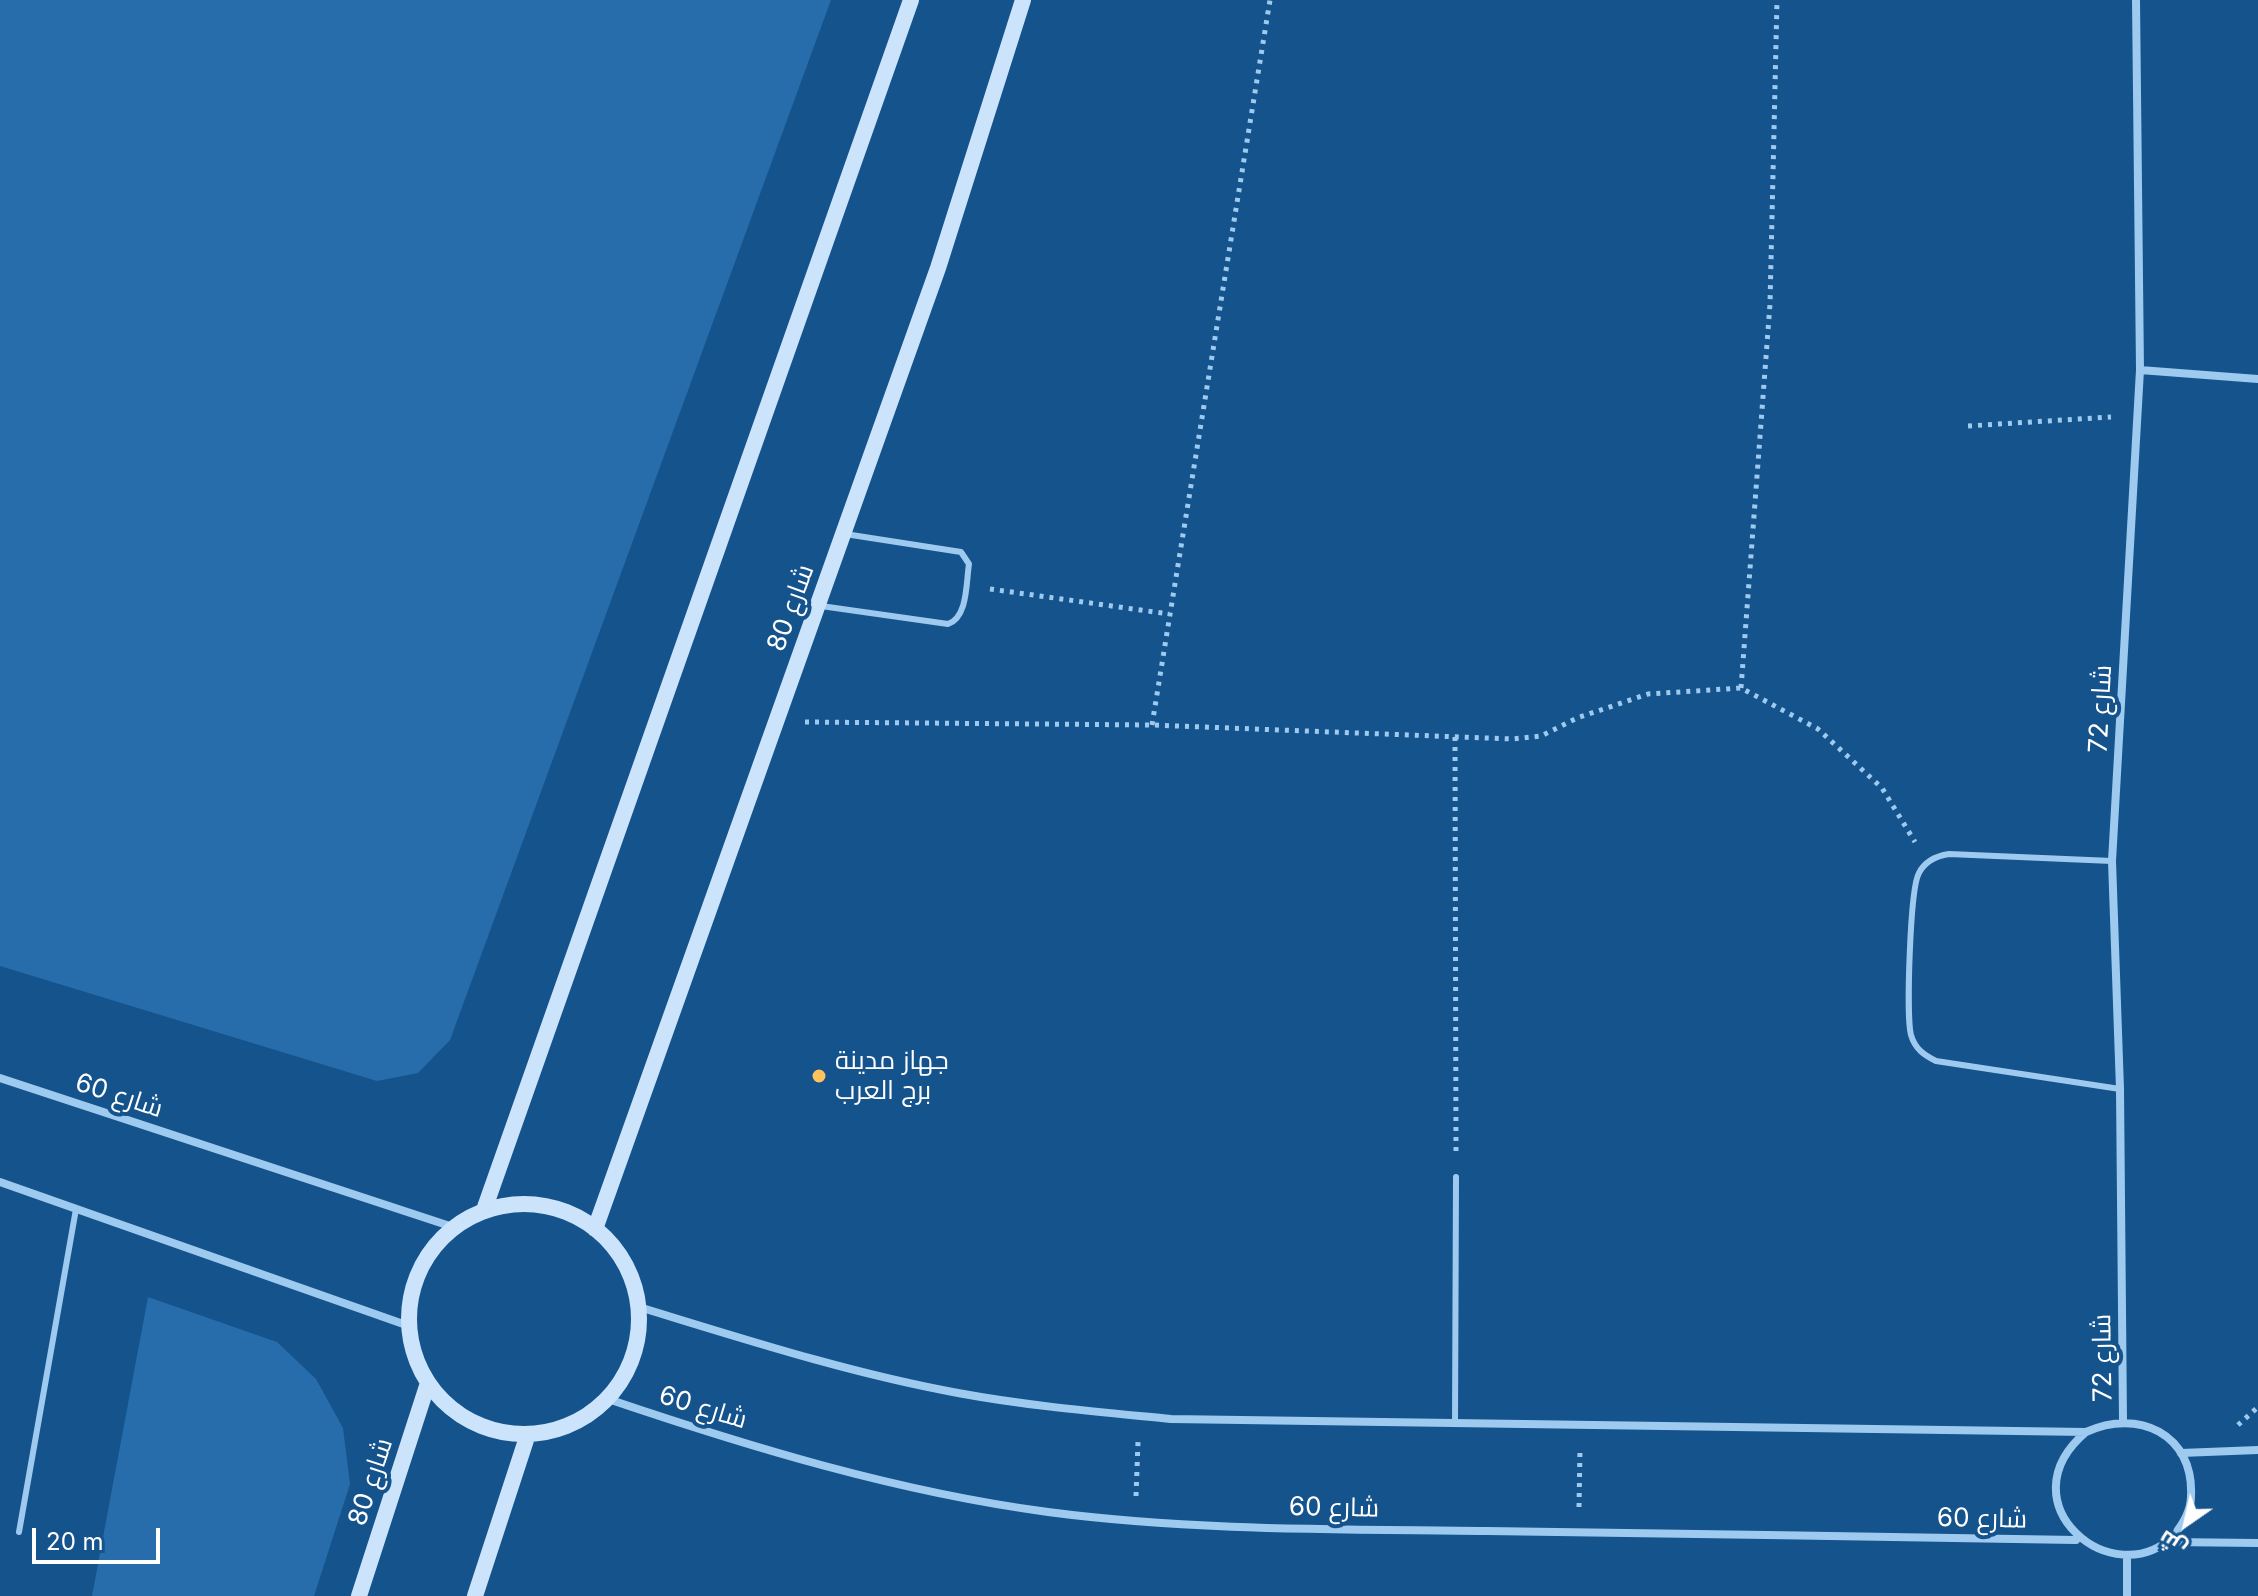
<!DOCTYPE html>
<meta charset="utf-8">
<style>
body{margin:0}
#map{position:relative;width:2258px;height:1596px;overflow:hidden;background:#15538c;font-family:Inter,Cairo,sans-serif}
canvas{display:block}
.north{position:absolute;left:2146px;top:1484px;width:80px;height:80px;-webkit-text-stroke:6px #15538c;paint-order:stroke;rotate:214deg;font-size:22px;font-weight:700;line-height:32px;text-align:center;color:#fff}
.north::after{content:'';display:block;margin:auto;width:28px;height:36px;background:#fff;clip-path:polygon(50% 0,100% 100%,50% 72%,0 100%)}
.scale{position:absolute;left:32px;top:1528px;width:128px;height:36px;box-sizing:border-box;border:4px solid #fff;border-top:0;padding-left:10px;font-size:24px;line-height:28px;white-space:nowrap;color:#fff;-webkit-text-stroke:6px #15538c;paint-order:stroke}
</style>
<div id="map">
<canvas width="2258" height="1596"></canvas>
<div class="north">ش</div>
<div class="scale">20 m</div>
</div>
<script>
const c = document.querySelector('canvas').getContext('2d');
c.lineJoin = 'round';
function paint(path, color) {
  c.fillStyle = color;
  c.fill(path, 'evenodd');
}
function strokePath(path, color, width, dash) {
  c.strokeStyle = color;
  c.lineWidth = width;
  c.lineCap = dash ? 'butt' : 'round';
  c.setLineDash(dash || []);
  c.stroke(path);
}
function drawText(font, color, halo, rows, align = 'center') {
  c.font = font + ' Inter,Cairo,sans-serif';
  c.lineWidth = 8;
  c.setLineDash([]);
  c.textBaseline = 'middle';
  c.strokeStyle = halo;
  c.fillStyle = color;
  for (const [text, x, y, turn = 0] of rows) {
    c.save();
    c.translate(x, y);
    c.rotate((+turn || 0) * Math.PI / 180);
    c.textAlign = isNaN(turn) ? turn : align;
    if (halo) c.strokeText(text, 0, 0);
    c.fillText(text, 0, 0);
    c.restore();
  }
}
const green = new Path2D(`
 M0 0H831L450 1040 418 1073 377 1081 0 966Z
 M148 1297 277 1342 316 1379 343 1428 350 1484 314 1596H92Z`);
const path = new Path2D(`
 M1968 426 2111 417
 M990 589 1169 614
 M1741 688 1770 304 1777 0
 M805 722 1152 725 1512 739 1541 736 1577 718 1648 694 1741 688 1818 729 1882 788 1915 842
 M1152 725 1270 0
 M1455 737 1456 1156
 M2238 1425 2258 1407
 M1136 1496 1138 1442
 M1579 1507 1580 1449`);
const lane = new Path2D(`
 M821 606 948 624C968 617 966 583 969 564L961 552 845 534
 M2112 861 1949 854C1936 856 1925 861 1919 873 1910 888 1906 1017 1911 1035 1915 1049 1924 1055 1936 1061L2120 1089
 M1455 1423 1456 1177
 M19 1532 76 1209`);
const street = new Path2D(`
 M2140 370 2258 379
 M0 1078 453 1227
 M0 1182 409 1326
 M639 1307C744 1339 849 1373 958 1393 1028 1406 1100 1412 1171 1419L2086 1432C2138 1408 2194 1434 2191 1496 2191 1511 2183 1524 2174 1535 2114 1596 2002 1503 2086 1432
 M608 1399C750 1447 898 1492 1048 1512 1193 1531 1341 1529 1487 1531 1683 1533 1880 1537 2076 1540
 M2123 1421 2120 1089 2112 861 2140 370 2136 0
 M2181 1453 2258 1450
 M2168 1542 2258 1543
 M2127 1596V1558`);
const secondary = new Path2D(`
 M409 1319a115 115 0 1 1 230 0a115 115 0 1 1-230 0Z
 M484 1210 911 0
 M595 1229 938 268 1023 0
 M359 1596 428 1383
 M475 1596 528 1434`);
const markers = [
 [819,1076,8,"#ffc25d"]
];
const streetNames = [
 ["شارع 80",791,608,-70],
 ["شارع 72",2101,709,-87],
 ["شارع 60",119,1096,18],
 ["شارع 72",2103,1358,-91],
 ["شارع 60",703,1408,17],
 ["شارع 80",371,1482,-72],
 ["شارع 60",1334,1508,1],
 ["شارع 60",1982,1519,1]
];
const poiNames = [
 ["جهاز مدينة",835,1061],
 ["برج العرب",835,1091]
];
paint(green, '#276dab');
strokePath(path, '#9ecaf0', 5, [4, 6]);
strokePath(lane, '#9ecaf0', 6);
strokePath(street, '#9ecaf0', 8);
strokePath(secondary, '#cce4fb', 16);
for (const [x, y, r, color] of markers) {
  const dot = new Path2D();
  dot.arc(x, y, r, 0, 2 * Math.PI);
  c.fillStyle = color;
  c.fill(dot);
  strokePath(dot, '#15538c', 3);
}
drawText('26px', '#fff', '#15538c', streetNames);
drawText('26px', '#fff', '#15538c', poiNames, 'left');
</script>
